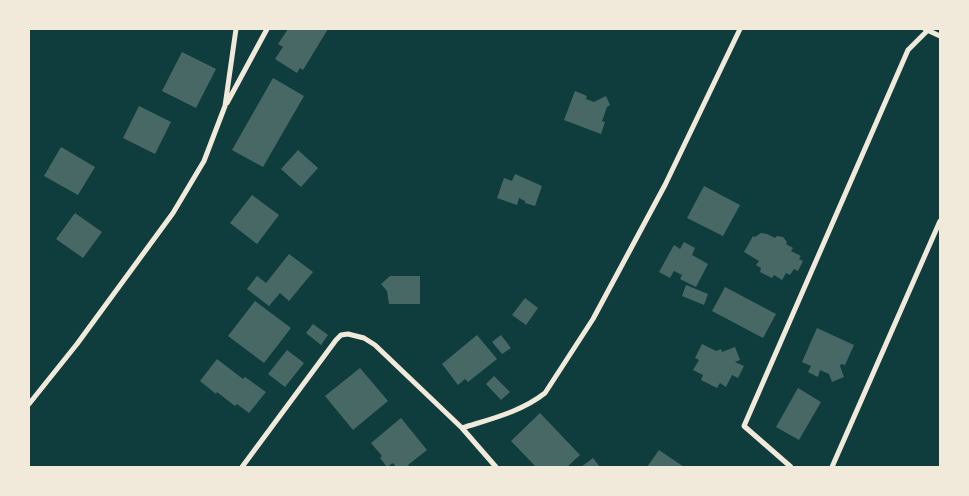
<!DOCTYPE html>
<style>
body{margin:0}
#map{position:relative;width:969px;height:496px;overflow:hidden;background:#0f3d3e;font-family:"Fira Sans Condensed",sans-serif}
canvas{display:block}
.frame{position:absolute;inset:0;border:30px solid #f1e9da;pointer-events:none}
</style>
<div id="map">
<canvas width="969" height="496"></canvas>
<div class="frame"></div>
</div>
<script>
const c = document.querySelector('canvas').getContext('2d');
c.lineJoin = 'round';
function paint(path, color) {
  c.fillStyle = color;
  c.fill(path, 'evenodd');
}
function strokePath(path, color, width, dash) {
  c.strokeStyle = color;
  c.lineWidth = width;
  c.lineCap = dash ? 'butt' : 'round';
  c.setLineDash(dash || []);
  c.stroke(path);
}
const building = new Path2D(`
 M288 29H328L303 70 300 68 297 73 275 59 283 47 278 44Z
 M182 52 216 69 196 108 162 91Z
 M273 78 304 96 263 167 232 150Z
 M575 91 587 96 586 99 594 102 606 96 610 105 607 107 602 121 605 122 601 134 564 120Z
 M139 106 171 122 155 154 123 138Z
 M61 147 95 167 78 195 44 176Z
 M298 150 318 168 301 187 281 169Z
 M515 174 542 186 535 206 525 203V201L519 198 517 205 497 198 504 178 512 181Z
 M704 186 740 205 723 236 687 218Z
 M252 195 279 215 257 244 230 223Z
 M75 213 102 232 83 258 56 239Z
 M761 233 767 234 775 238 777 236 783 237 787 242 786 244 793 248 791 251 801 256 799 259 803 261 798 271 794 269 790 275 786 273 782 280 774 275 772 278 760 272 761 268 756 265 759 261 744 252 753 236 755 237Z
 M684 242 695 248 692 255 708 264 696 287 680 279 682 275 674 271 670 278 659 272 674 245 680 249Z
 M289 254 313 272 289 301 280 293 269 306 247 289 257 276 266 283Z
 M390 276H420V304H389L387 291 381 284Z
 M686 285 708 294 704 305 682 296Z
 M725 287 776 314 763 338 712 311Z
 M525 298 538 308 526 325 512 315Z
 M255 301 291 328 264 363 228 336Z
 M313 324 328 335 321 345 306 333Z
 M817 328 854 345 845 365 841 364 840 366 844 377 832 382 829 374 820 370 818 377 808 372 811 366 802 362Z
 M477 335 497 359 468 382 465 379 458 385 442 364Z
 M501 335 511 348 502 354 492 342Z
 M702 344 716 351 721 349 722 352 735 347 740 360 735 362 744 366 738 378 732 375 726 387 720 383 717 388 701 380 703 375 693 370 699 360 695 358Z
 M287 350 304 363 285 387 268 374Z
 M217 359 243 379 245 377 266 392 249 413 237 404 235 406 217 392 216 394 200 381Z
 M360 368 388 401 353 430 325 396Z
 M494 376 510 392 501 400 486 384Z
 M798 388 821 402 799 440 776 427Z
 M540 413 580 455 567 467H536L511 441Z
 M401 418 427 450 408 465 410 467H396L393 463 387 467 380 458 382 456 371 443Z
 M659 450 684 467H647Z
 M593 458 600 467H581Z`);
const minor = new Path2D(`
 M925 29 940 36
 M227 103 267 29
 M29 404 77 344 173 213 204 161 225 106 236 29
 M462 428C490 419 521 412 545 393L593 319 665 185 740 29
 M242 467 336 340 341 335 348 334 364 338 375 345 462 428 496 467
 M791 467 744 426 908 50 928 30
 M832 467 940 221`);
paint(building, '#486865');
strokePath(minor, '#f1e9da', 5);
</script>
